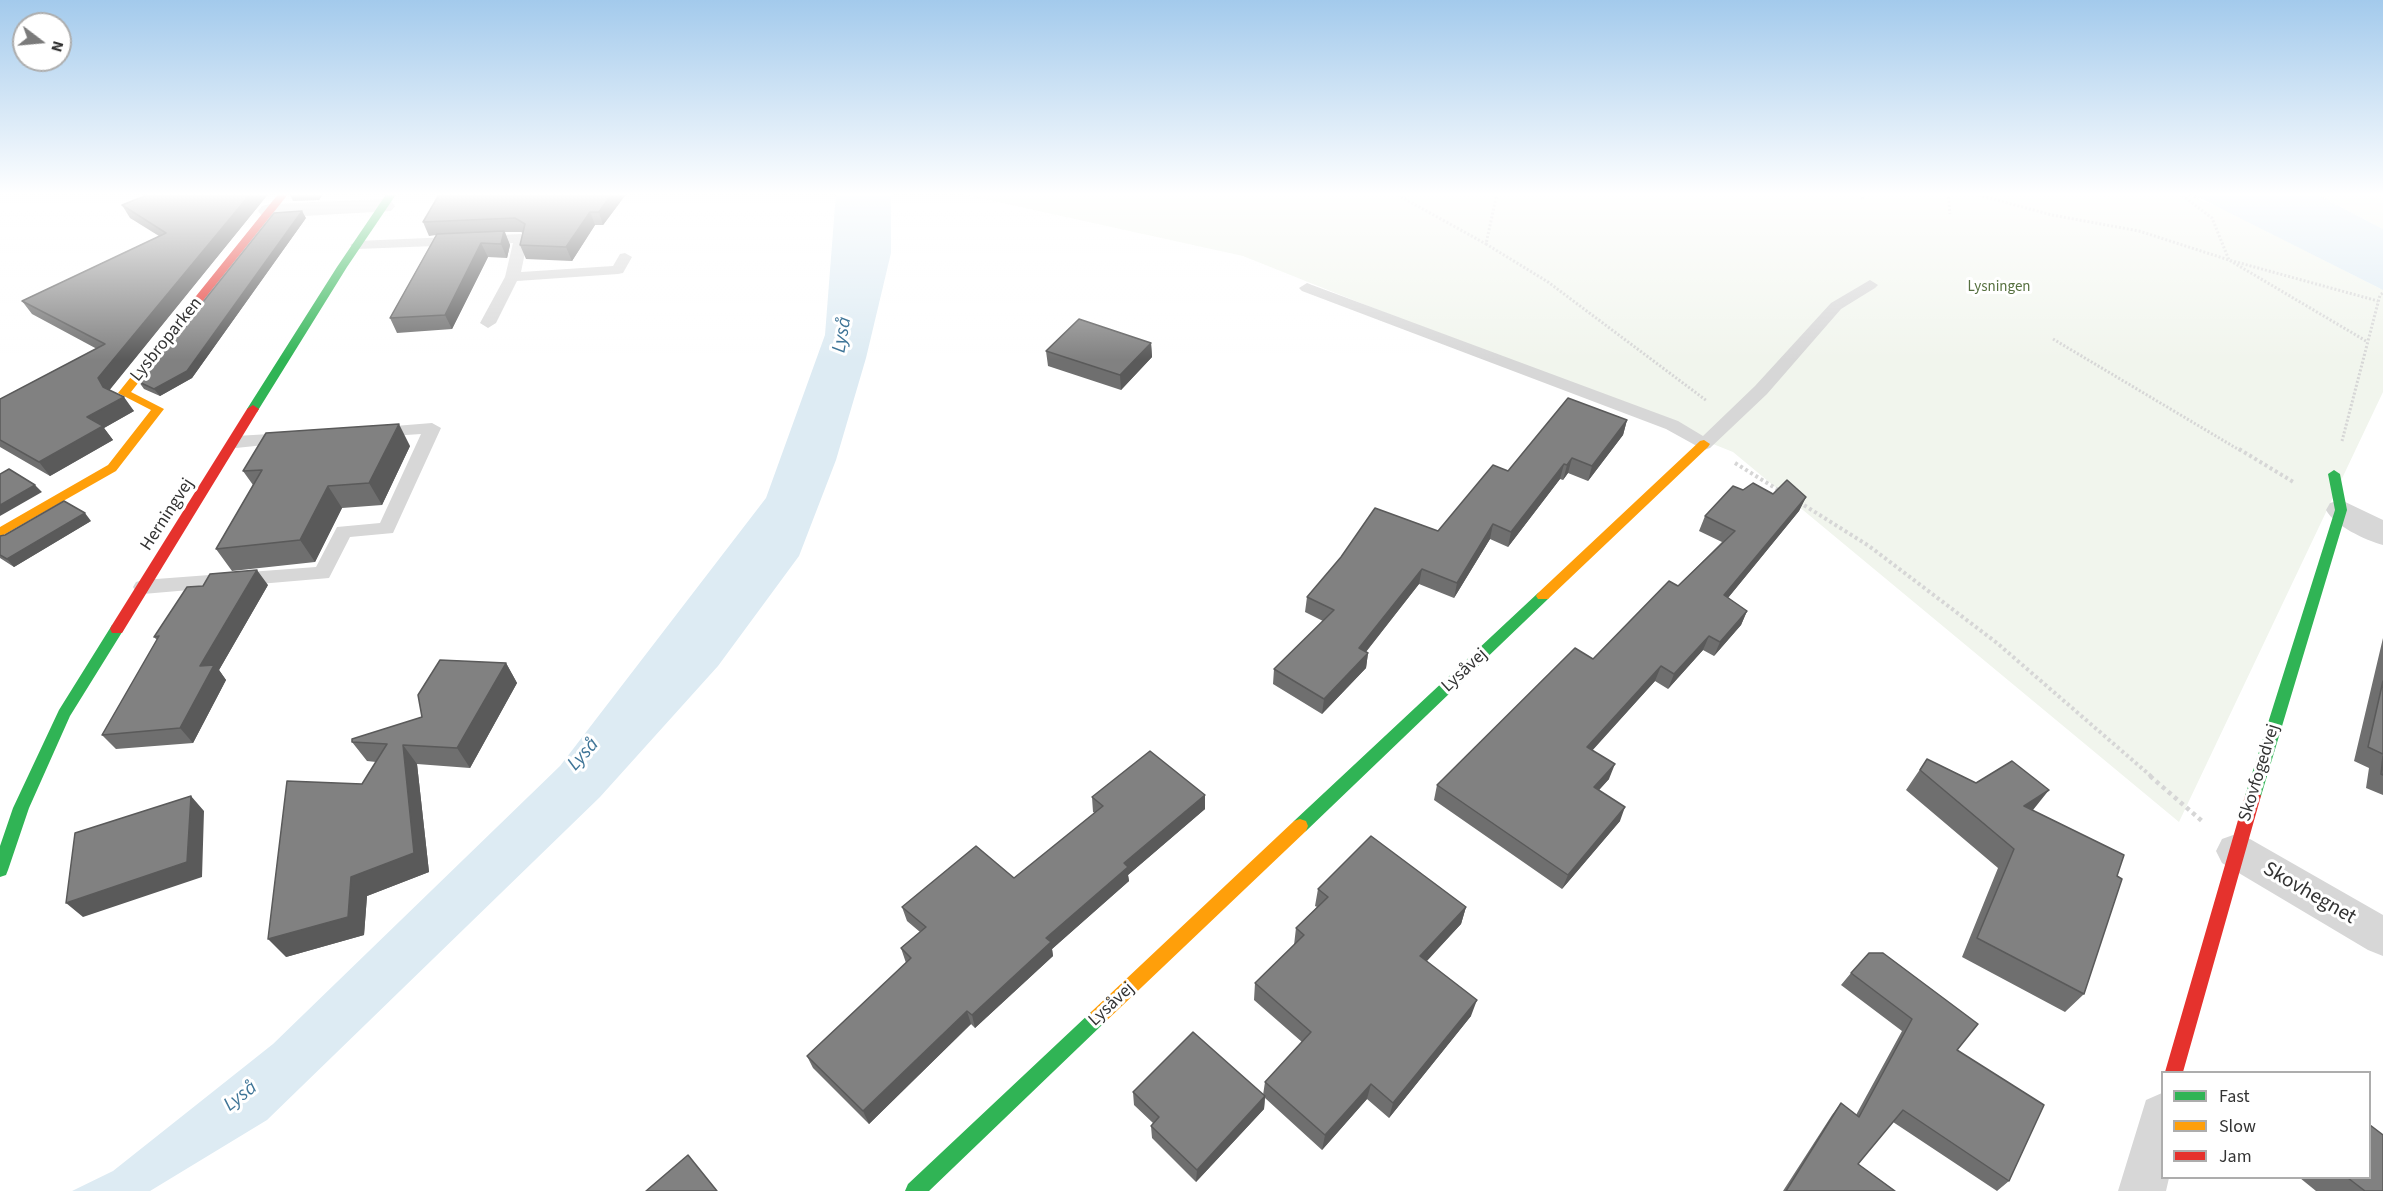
<!DOCTYPE html>
<meta charset="utf-8">
<style>
body{margin:0}
#map{position:relative;width:2383px;height:1191px;overflow:hidden;background:#fff;font-family:"Source Sans 3",sans-serif}
canvas{display:block}
.legend{position:absolute;left:2161px;top:1071px;width:210px;height:108px;box-sizing:border-box;background:#fff;border:2px solid #adadad;margin:0;padding:8px 10px;list-style:none;font-size:18px;color:#333}
.legend li{display:flex;align-items:center;gap:12px;height:30px}
.legend b{width:30px;border:2px solid #adadad}
.north{position:absolute;left:12px;top:12px;width:60px;height:60px;box-sizing:border-box;background:#fff;border:2px solid #adadad;border-radius:50%;rotate:106deg;font-size:16px;font-weight:700;line-height:24px;text-align:center;color:#333}
.north::after{content:'';display:block;margin:auto;width:21px;height:27px;background:#7a7a7a;clip-path:polygon(50% 0,100% 100%,50% 72%,0 100%)}
</style>
<div id="map">
<canvas width="2383" height="1191"></canvas>
<ul class="legend">
<li><b style="height:8px;background:#30b455"></b>Fast</li>
<li><b style="height:8px;background:#ff9f0a"></b>Slow</li>
<li><b style="height:8px;background:#e5322d"></b>Jam</li>
</ul>
<div class="north">N</div>
</div>
<script>
const c = document.querySelector('canvas').getContext('2d');
c.lineJoin = 'round';
function paint(path, color) {
  c.fillStyle = color;
  c.fill(path, 'evenodd');
}
function strokePath(path, color, width, dash) {
  c.strokeStyle = color;
  c.lineWidth = width;
  c.lineCap = dash ? 'butt' : 'round';
  c.setLineDash(dash || []);
  c.stroke(path);
}
function drawText(font, color, halo, rows, align = 'center') {
  c.font = font + ' "Source Sans 3",sans-serif';
  c.lineWidth = 6;
  c.setLineDash([]);
  c.textBaseline = 'middle';
  c.strokeStyle = halo;
  c.fillStyle = color;
  for (const [text, x, y, turn = 0] of rows) {
    c.save();
    c.translate(x, y);
    c.rotate((+turn || 0) * Math.PI / 180);
    c.textAlign = isNaN(turn) ? turn : align;
    if (halo) c.strokeText(text, 0, 0);
    c.fillText(text, 0, 0);
    c.restore();
  }
}
const green = new Path2D(`
 M957 193H2184L2223 209 2383 290V392L2179 822 1733 452 1243 256Z
 M2314 193H2383V229Z`);
const water = new Path2D(`
 M836 193H891V253L866 358 836 460 799 556 718 666 600 797 267 1120 150 1191H72L113 1171 273 1044 560 766 766 498 825 335Z
 M2190 193H2314L2383 229V290Z`);
const pathFar2 = new Path2D(`
 M1394 193 1486 244
 M1497 193 1486 244 1548 282 1707 401
 M1862 193 1863 200
 M1948 193 1950 214
 M1971 193 2052 215 2139 231 2229 260 2366 341
 M2179 193 2212 218 2229 260 2378 301
 M2053 339 2241 451
 M2342 441 2380 295 2383 293`);
const pathFar1 = new Path2D(`
 M2239 449 2295 483
 M1735 463 1780 491
 M1799 502 1869 546 1997 643 2152 777`);
const path = new Path2D(`
 M2150 776 2202 821`);
const lane = new Path2D(`
 M521 234 528 238 521 272 613 266 620 254 625 253 632 257 623 273 618 274 517 281 496 323 488 328 480 323 505 277 513 243 357 249 350 245 357 241Z
 M1870 280 1878 285 1875 288 1841 309 1767 394 1710 448 1704 450 1666 429 1302 291 1299 288 1307 283 1312 285 1678 421 1703 436 1755 386 1831 303Z
 M432 423 441 428 393 533 350 537 329 578 143 594 136 592 133 587 136 582 143 580 316 567 337 527 380 523 421 434 376 437 367 432 370 428Z
 M287 433 293 434 296 438 293 442 236 448 227 442 236 436Z`);
const street = new Path2D(`
 M383 199 391 201 395 206 391 211 270 218 262 216 258 211 262 206 270 204Z
 M2341 500 2383 520V545C2365 540 2335 526 2326 510L2330 503Z
 M2236 834 2250 839 2383 915V956L2368 950 2222 863 2216 851 2222 839Z
 M2162 1093V1178H2169L2166 1191H2118L2146 1100Z`);
const fast = new Path2D(`
 M387 193H397L347 267 257 412H249L247 409 337 267Z
 M2334 470 2340 474 2347 510 2261 796 2258 801 2253 802 2248 801 2245 796 2335 510 2328 474Z
 M1543 591 1548 593 1550 596 1548 599 1306 831 1300 833 1294 831 1292 826 1294 821 1538 593Z
 M117 624 122 625 124 629 70 716 29 808 8 870 6 875 0 877V846L13 808 59 710 112 625Z
 M1097 1010 1103 1012 1106 1018 1103 1024 929 1191H905L908 1184 1091 1012Z`);
const slow = new Path2D(`
 M155 351 161 354 131 392 164 409 116 471 0 537V527L108 465 151 410 118 393 151 352Z
 M1704 440 1710 444 1708 447 1548 599H1538L1536 596 1538 593 1700 441Z
 M1300 819 1306 821 1308 826 1306 831 1103 1024 1097 1026 1091 1024 1088 1018 1091 1012 1294 821Z`);
const jam = new Path2D(`
 M279 193H289L159 356H151V352Z
 M253 405 259 409 122 633H112L110 629 112 625 247 409Z
 M2253 790 2258 791 2261 796 2183 1072H2165L2245 796 2248 791Z`);
const wall = new Path2D(`
 M269 193 109 390 134 411 104 428 113 440 50 476 0 447V399L97 349 32 314 22 301 159 236 130 218 122 205Z
 M289 193H324L319 200 293 201Z
 M627 193 603 225H595L572 261 526 259 520 245 523 233 521 232H505L510 245 507 258 488 257 452 329 397 333 390 318 436 235 429 236 423 222Z
 M306 218 192 378 160 396 144 389 139 382Z
 M1151 343 1152 357 1121 390 1048 366 1046 351Z
 M1627 420 1623 435 1588 481 1568 473 1563 480 1560 479 1508 547 1490 539 1454 598 1419 584 1366 652 1368 653 1366 668 1322 714 1273 684 1274 669 1323 621 1305 612 1307 597 1438 531 1508 471Z
 M410 446 382 505 342 508 315 562 232 571 216 549 253 485 243 471Z
 M1743 490 1806 497 1799 511 1728 598 1747 611 1741 625 1714 656 1703 650 1668 689 1655 681 1592 750 1609 779 1599 790 1620 821 1562 889 1434 800 1437 785 1593 659 1678 586 1722 542 1699 531 1705 516Z
 M91 521 14 567 0 558V536Z
 M268 585 219 670 226 680 193 743 116 749 102 735 157 640 154 637Z
 M2383 638V795L2366 788 2369 768 2354 761Z
 M506 663 517 683 470 768 417 764 429 872 367 896 364 935 286 957 362 784 376 762 367 761 352 742 422 717Z
 M1927 759 2032 810 2117 876 2084 994 2065 1012 1962 957 1998 868 1906 790Z
 M1205 795V809L1128 875 1129 881 1052 949 1053 956 975 1028 971 1024 869 1124 813 1068 807 1056 906 963 901 948 920 932 907 921 902 907 1014 878 1095 813 1093 812 1092 797Z
 M1318 889 1466 907 1461 924 1426 961 1471 1016 1389 1118 1367 1099 1322 1150 1265 1098 1264 1109 1196 1182 1152 1138 1151 1126 1153 1123 1134 1105 1133 1092 1263 1095 1265 1082 1302 1042 1254 1000 1255 983 1294 945 1296 928 1317 907 1315 906Z
 M1851 973 1957 1050 2009 1181 1997 1191 1893 1122 1858 1164 1895 1191H1783L1832 1115 1841 1103 1856 1115 1902 1031 1841 985Z
 M2300 1178H2370L2383 1191H2316Z`);
const shadedWall = new Path2D(`
 M251 193H269L108 392 103 387 98 378Z
 M316 193H324L319 200Z
 M612 193H627L603 225 599 212Z
 M302 211 306 218 192 378 160 396 154 389Z
 M590 212 595 225 572 261 566 247Z
 M504 231 510 245 507 258 501 244Z
 M481 243 488 257 452 329 445 315Z
 M1151 343 1152 357 1121 390 1120 375Z
 M124 397 134 411 104 428 113 440 50 476 39 462 87 417Z
 M1627 420 1623 435 1588 481 1592 466Z
 M399 424 410 446 382 505 369 483Z
 M1572 458 1568 473 1563 480 1567 465Z
 M1564 464 1560 479 1508 547 1511 532Z
 M35 485 42 492 0 516V505Z
 M328 486 342 508 315 562 300 540Z
 M1806 497 1799 511 1718 610 1724 595Z
 M85 513 91 521 14 567 7 559Z
 M1493 524 1490 539 1454 598 1457 583Z
 M1422 569 1419 584 1357 663 1359 648Z
 M257 570 268 585 219 670 226 680 193 743 180 728 200 666Z
 M1747 611 1741 625 1714 656 1720 642Z
 M1709 636 1703 650 1668 689 1674 674Z
 M1368 653 1366 668 1322 714 1324 699Z
 M506 663 517 683 470 768 457 748Z
 M1661 666 1655 681 1582 762 1587 747Z
 M403 745 417 764 429 872 367 896 364 935 286 957 268 939 351 877Z
 M1615 764 1609 779 1589 801 1594 787Z
 M2049 790 2033 810 2008 826 2024 806Z
 M1205 795V809L1128 875 1129 881 1052 949 1053 956 975 1028 972 1015 1046 938 1124 863Z
 M191 796 204 811 202 877 83 917 66 903Z
 M1625 807 1620 821 1562 889 1568 875Z
 M1466 907 1461 924 1416 973 1420 956Z
 M1477 1000 1471 1016 1389 1118 1393 1103Z
 M967 1011 971 1024 869 1124 863 1111Z
 M1371 1084 1367 1099 1322 1150 1325 1135Z
 M1265 1096 1264 1109 1196 1182 1197 1170Z`);
const building = new Path2D(`
 M152 193H251L98 378 103 387 124 397 87 417 103 426 39 462 0 440V399L105 344 22 301 166 233 122 205Z
 M440 193H612L599 212H590L566 247 520 245 525 224 515 218 423 222Z
 M302 211 187 371 154 389 139 382 274 213Z
 M504 231 501 244 481 243 445 315 390 318 437 234Z
 M1079 319 1151 343 1120 375 1046 351Z
 M1568 398 1627 420 1592 466 1572 458 1567 465 1564 464 1511 532 1493 524 1457 583 1422 569 1359 648 1368 653 1324 699 1274 669 1334 610 1307 597 1341 557 1375 508 1438 531 1493 465 1508 471Z
 M399 424 369 483 328 486 300 540 216 549 262 470 243 471 266 433Z
 M9 469 35 485 0 505V474Z
 M1787 480 1806 497 1724 595 1747 611 1720 642 1709 636 1674 674 1661 666 1587 747 1615 764 1594 787 1625 807 1568 875 1437 785 1575 648 1593 659 1669 581 1678 586 1735 531 1705 516 1733 486 1743 490 1753 483 1773 494Z
 M64 501 85 513 7 559 0 555V536L5 535Z
 M257 570 200 666 214 665 180 728 102 735 159 636 154 637 187 587 203 586 210 574Z
 M440 660 506 663 457 748 403 745 414 853 351 877 348 917 268 939 287 781 362 784 387 744 352 742V739L422 717 418 695Z
 M2383 681V754L2368 747Z
 M1150 751 1205 795 1124 863 1128 867 1046 938 1051 942 972 1015 967 1011 863 1111 807 1056 911 958 901 948 926 927 902 907 976 846 1014 878 1103 806 1092 797Z
 M2383 756V775L2381 774Z
 M1927 759 1976 783 2012 761 2049 790 2024 806 2124 855 2117 876 2122 879 2084 994 1977 938 2014 849 1920 770Z
 M191 796 187 862 66 903 75 833Z
 M1371 836 1466 907 1420 956 1477 1000 1393 1103 1371 1084 1325 1135 1265 1082 1311 1032 1255 983 1304 935 1296 928 1328 897 1318 889Z
 M1869 953H1883L1978 1024 1957 1050 2044 1105 2009 1181 1903 1110 1858 1164 1895 1191H1786L1841 1103 1859 1117 1912 1019 1851 973Z
 M1193 1032 1265 1096 1197 1170 1151 1126 1159 1117 1133 1092Z
 M2370 1125 2383 1135V1191H2365L2348 1178H2370Z
 M688 1155 717 1191H646Z`);
const farParknames = [
 ["Lysningen",1999,288]
];
const streetNames = [
 ["Lysbroparken",167,340,-51],
 ["Herningvej",168,515,-57],
 ["Lysåvej",1465,671,-43],
 ["Skovfogedvej",2260,773,-73],
 ["Lysåvej",1112,1005,-43]
];
const waterNames = [
 ["Lyså",843,335,-80],
 ["Lyså",584,755,-48],
 ["Lyså",241,1097,-38]
];
const nearStreetnames = [
 ["Skovhegnet",2309,894,30]
];
paint(green, '#f1f5ed');
paint(water, '#ddebf3');
strokePath(pathFar2, '#d6d6d6', 3, [2, 2]);
strokePath(pathFar1, '#d6d6d6', 4, [3, 3]);
strokePath(path, '#d6d6d6', 4.5, [4, 4]);
paint(lane, '#d7d7d7');
paint(street, '#d7d7d7');
paint(fast, '#30b455');
paint(slow, '#ff9f0a');
paint(jam, '#e5322d');
paint(wall, '#6f6f6f');
paint(shadedWall, '#5a5a5a');
paint(building, '#818181');
strokePath(building, '#5a5a5a', 1.5);
const sky = c.createLinearGradient(0, 0, 0, 360);
sky.addColorStop(0, '#a3caec');
sky.addColorStop(0.54, '#fff');
sky.addColorStop(1, '#ffffff00');
c.fillStyle = sky;
c.fillRect(0, 0, 2383, 360);
drawText('15px', '#56703f', '#fff', farParknames);
drawText('18px', '#333', '#fff', streetNames);
drawText('italic 20px', '#3f7597', '#fff', waterNames);
drawText('21px', '#333', '#fff', nearStreetnames);
</script>
